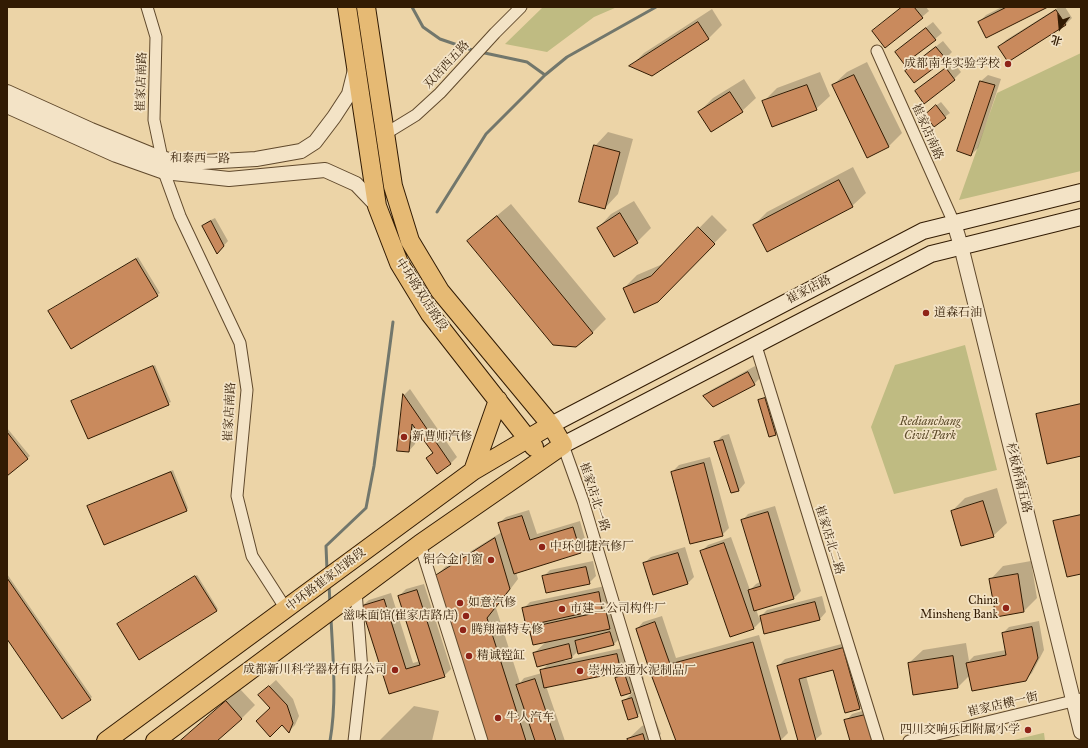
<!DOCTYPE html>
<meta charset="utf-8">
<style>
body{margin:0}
#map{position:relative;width:1088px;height:748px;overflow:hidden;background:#ecd4a7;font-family:"IM FELL Great Primer","Noto Serif SC",serif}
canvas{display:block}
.frame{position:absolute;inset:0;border:8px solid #321b03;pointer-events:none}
.north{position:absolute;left:1040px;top:8px;width:40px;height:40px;-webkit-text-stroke:3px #f3e3c6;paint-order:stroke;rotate:196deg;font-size:11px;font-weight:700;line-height:16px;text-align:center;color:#321b03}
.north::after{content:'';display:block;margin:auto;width:14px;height:18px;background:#321b03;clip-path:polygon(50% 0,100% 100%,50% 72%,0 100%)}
</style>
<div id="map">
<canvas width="1088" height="748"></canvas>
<div class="frame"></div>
<div class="north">北</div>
</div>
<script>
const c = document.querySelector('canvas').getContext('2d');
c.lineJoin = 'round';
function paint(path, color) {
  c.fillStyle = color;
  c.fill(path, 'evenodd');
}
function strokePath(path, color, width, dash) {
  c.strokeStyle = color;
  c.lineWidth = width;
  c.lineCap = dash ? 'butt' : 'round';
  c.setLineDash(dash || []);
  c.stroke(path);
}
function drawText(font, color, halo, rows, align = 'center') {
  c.font = font + ' "IM FELL Great Primer","Noto Serif SC",serif';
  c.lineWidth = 3.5;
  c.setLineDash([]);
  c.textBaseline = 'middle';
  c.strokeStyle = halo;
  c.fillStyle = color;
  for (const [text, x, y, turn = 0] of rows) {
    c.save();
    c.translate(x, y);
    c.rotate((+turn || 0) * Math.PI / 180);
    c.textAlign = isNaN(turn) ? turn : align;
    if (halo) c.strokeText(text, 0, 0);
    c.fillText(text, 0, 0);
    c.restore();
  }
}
const green = new Path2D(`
 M543 7H617L594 17 547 52 505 44Z
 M1081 53V171L959 200 997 93Z
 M965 345 997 470 894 494 871 427 895 365Z
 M1044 733 1045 741H1010L1043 733Z`);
const shadow = new Path2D(`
 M902 7H926L929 11 922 17 873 31Z
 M1002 7H1046L979 22 986 15Z
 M1059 7H1065L1072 18 1065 25 999 47 1006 40Z
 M712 9 722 25 709 38 631 66 644 53Z
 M933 22 942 33 935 39 896 52 903 45Z
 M943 41 952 52 945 59 906 71 913 64Z
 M867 62 902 133 888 147 833 85 847 72Z
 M953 62 961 72 954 79 924 102 916 91 922 85Z
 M820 72 830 96 816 109 763 102 777 88Z
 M988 75 1001 79 978 148 971 155 981 81Z
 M744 79 756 98 742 111 699 112 713 98Z
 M941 102 950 113 934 125 930 110Z
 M608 132 633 139 618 194 605 208 595 146Z
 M853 167 866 193 852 206 754 225 767 212Z
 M634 201 651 228 637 242 598 228 611 214Z
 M511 204 606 319 593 332 575 346 469 241 482 228Z
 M712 215 727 230 672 287 624 288 637 275 665 263Z
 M215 218 228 241 217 253 203 226 207 222Z
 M138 257 160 293 71 347 51 310Z
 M155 365 171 402 89 438 73 401Z
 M755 366 761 377 754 384 704 396 711 390Z
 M410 389 457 457 451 463 437 473 427 458 433 452 417 429 415 444 409 451 398 450 404 395Z
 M767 396 778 432 770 436 759 400Z
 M1081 403V455L1037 414 1039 413Z
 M7 428 30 456 7 475Z
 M729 434 745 483 739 490 731 492 715 443 722 436Z
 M710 457 729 528 722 535 672 472 679 465Z
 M173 470 188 508 187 510 88 506Z
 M997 488 1007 523 993 536 952 511 965 498Z
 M775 506 801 591 794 598 756 609 759 618 767 610 822 596 826 612 820 619 762 620 754 628 731 636 701 552 708 545 731 537 750 590 756 584 760 582 742 521 748 514Z
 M529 510 537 534 580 521 587 546 581 552 516 572 518 579 496 608 520 683 524 678 542 673 541 671 550 662 534 653 547 641 530 628 536 623 523 609 530 602 605 586 609 602 603 607 612 605 627 631 613 645 578 651 572 657 563 659 564 661 623 648 627 664 620 671 546 686 565 741H487L436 576 445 567 502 532 499 523 506 517Z
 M1081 514V573L1054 522 1056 520Z
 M685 547 694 577 688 583 644 563 651 557Z
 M593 561 596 576 589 583 543 577 550 570Z
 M1031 561 1037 598 1024 611 996 616 990 580 1003 566Z
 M7 574 92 697 90 699 7 637Z
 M197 575 218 609 216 611 120 623Z
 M424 584 451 669 444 676 390 693 362 606 369 600 391 593 413 663 420 661 399 596 406 589Z
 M662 616 676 658 759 635 788 733 781 740 777 741H677L637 629 643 622Z
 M1039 621 1044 650 1032 673 1025 680 970 675 958 687 909 663 923 650 966 643 969 661 974 656 1006 650 1003 633 1009 627Z
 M849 642 866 702 859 708 833 668 806 676 822 734 815 740 799 741 778 666 785 659Z
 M638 662 644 679 634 689 645 686 651 703 637 716 623 702 634 691 622 695 616 678 630 665Z
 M276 680 293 699 299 716 295 725 289 731 266 689Z
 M240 689 255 705 241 719 216 741H180Z
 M414 706 439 711 432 741H379Z
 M872 708 852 741 846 721 852 714Z
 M656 721 661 734 653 741H629L628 739 642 726Z`);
const stream = new Path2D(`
 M412 7 423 27 440 39 475 51
 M480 52 527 62 545 75
 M437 212 486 134 545 75 567 57 656 7
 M327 570 326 546 366 508 374 466 393 322
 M329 585 330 604
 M330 741C337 701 333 659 331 619`);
const building = new Path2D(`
 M902 7H914L923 18 885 48 872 31Z
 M1007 7H1048L986 38 978 22Z
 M1056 10 1066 25 1008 62 998 47Z
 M698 22 709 39 652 76 629 66Z
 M926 28 936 40 904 64 895 52Z
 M936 47 946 59 914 83 905 71Z
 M946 68 955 80 924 104 915 91Z
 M854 75 889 147 867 158 832 85Z
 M980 81 995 85 971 156 957 151Z
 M807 85 817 110 772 127 762 101Z
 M730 92 743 112 711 132 698 112Z
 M936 105 946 118 934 127 925 115Z
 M594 145 620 152 605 209 579 202Z
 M839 180 853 207 767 252 753 225Z
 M620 213 638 243 614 257 597 228Z
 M497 216 593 333 576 347 553 345 467 241Z
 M211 221 224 246 217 254 202 226Z
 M698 227 715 244 658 302 634 313 623 288 651 276Z
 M136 259 158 296 71 349 48 311Z
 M153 366 169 405 88 439 71 401Z
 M748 372 755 385 713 407 703 396Z
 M403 394 451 464 437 474 426 458 433 453 412 424 409 452 397 451Z
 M765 398 776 435 769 437 758 400Z
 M1081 404V456L1047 464 1036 414Z
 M7 432 28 459 7 476Z
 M723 440 739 491 731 493 714 442Z
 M704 463 723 536 690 544 671 472Z
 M171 472 187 511 104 545 87 506Z
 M983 501 994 537 961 546 951 511Z
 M768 512 794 599 754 611 748 590 761 586 741 520Z
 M1081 515V574L1067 577 1053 521Z
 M522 516 530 540 573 527 581 553 514 574 498 523Z
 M495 538 510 589 487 618 526 741H486L435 576Z
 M724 543 754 629 730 637 700 551Z
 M678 553 688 584 653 595 643 563Z
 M586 567 590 584 546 593 542 576Z
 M1018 574 1024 612 996 617 989 579Z
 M195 576 217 611 139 660 117 624Z
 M7 578 91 700 62 719 7 639Z
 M417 590 445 677 389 694 361 606 384 599 406 669 420 665 398 596Z
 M599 592 602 609 526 626 522 608Z
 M815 602 820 620 764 634 760 616Z
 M606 611 610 629 533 645 529 628Z
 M655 622 670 664 753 642 781 741H676L649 669 636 629Z
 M1032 627 1038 658 1026 681 972 691 966 663 1006 655 1002 633Z
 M610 632 614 645 578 654 575 641Z
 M569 644 572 658 537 667 533 653Z
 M843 648 860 709 845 713 833 670 799 679 816 741H798L777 666Z
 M617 654 621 672 544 688 540 670Z
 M953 656 958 688 913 695 908 663Z
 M625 675 631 693 621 696 615 678Z
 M535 679 556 741H535L516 685Z
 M269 686 287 705 293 723 289 733 282 725 270 737 256 721 270 708 258 695Z
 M632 698 638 717 628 720 622 701Z
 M226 701 242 719 217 741H180Z
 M865 715 873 741H850L844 720Z
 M643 734 645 741H628L627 739Z`);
const minor = new Path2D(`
 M147 7 156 37 154 120 162 158
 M877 51 954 223
 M385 134 416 115 440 93 495 33 521 7
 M164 172 180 216 240 343 247 390 237 496 252 556 286 609
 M756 346 878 741
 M563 445 583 501 655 741
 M420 544 482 741
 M354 741 362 671 356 591
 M909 741 1081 699`);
const tertiary = new Path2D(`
 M7 92 91 130 155 156 172 161 203 162 256 159 301 151 315 142 334 117 349 94 355 70
 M7 106 116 155 164 172 229 179 325 170 356 184 377 206
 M954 223 961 246 1081 732`);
const secondary = new Path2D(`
 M551 425 923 231 1081 192
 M563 445 931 254 1081 217`);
const primary = new Path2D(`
 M347 7 377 206 399 263 430 314 534 447
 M473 471 498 400
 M106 741 473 471 551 425
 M155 741 420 544 563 445 551 425 440 291 410 241 393 186 366 7`);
const markers = [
 [1008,64,4,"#8f2418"],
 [926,313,4,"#8f2418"],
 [404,437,4,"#8f2418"],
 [542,547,4,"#8f2418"],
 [491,560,4,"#8f2418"],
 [460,603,4,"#8f2418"],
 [1006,608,4,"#8f2418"],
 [562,609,4,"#8f2418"],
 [466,616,4,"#8f2418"],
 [463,630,4,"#8f2418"],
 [469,656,4,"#8f2418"],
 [395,670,4,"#8f2418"],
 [580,671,4,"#8f2418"],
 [498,718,4,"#8f2418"],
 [1028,730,4,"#8f2418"]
];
const poiNames = [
 ["成都南华实验学校",1000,64,"right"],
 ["道森石油",934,313],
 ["新曹师汽修",412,437],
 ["中环创捷汽修厂",550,547],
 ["铝合金门窗",483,560,"right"],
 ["China",998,601,"right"],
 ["Minsheng Bank",998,615,"right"],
 ["如意汽修",468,603],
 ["市建二公司构件厂",570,609],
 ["滋味面馆(崔家店路店)",458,616,"right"],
 ["腾翔福特专修",471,630],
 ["精诚镗缸",477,656],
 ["成都新川科学器材有限公司",387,670,"right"],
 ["崇州运通水泥制品厂",588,671],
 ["牛人汽车",506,718],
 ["四川交响乐团附属小学",1020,730,"right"]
];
const streetNames = [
 ["双店西五路",447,65,-47],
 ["崔家店南路",142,82,-88],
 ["崔家店南路",927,132,66],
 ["和泰西一路",200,159,1],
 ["崔家店路",809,290,-27],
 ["中环路双店路段",421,295,57],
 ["崔家店南路",230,412,-87],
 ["杉板桥南五路",1018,478,76],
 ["崔家店北一路",594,497,72],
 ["崔家店北二路",829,540,73],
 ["中环路崔家店路段",326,580,-37],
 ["崔家店横一街",1003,705,-13]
];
const parkNames = [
 ["Redianchang",930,422],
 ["Civil Park",930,436]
];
paint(green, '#bfbb82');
paint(shadow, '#0003');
strokePath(stream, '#72776c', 3);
paint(building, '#c98a5d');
strokePath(building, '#321b03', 1);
strokePath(minor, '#60492c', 13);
strokePath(tertiary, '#60492c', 16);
strokePath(secondary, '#321b03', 18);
strokePath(primary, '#321b03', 20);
strokePath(minor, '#f3e3c6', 11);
strokePath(tertiary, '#f3e3c6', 14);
strokePath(secondary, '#f3e3c6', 16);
strokePath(primary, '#e6ba74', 18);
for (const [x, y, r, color] of markers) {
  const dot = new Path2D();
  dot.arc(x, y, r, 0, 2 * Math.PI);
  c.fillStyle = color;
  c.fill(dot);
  strokePath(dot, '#f3e3c6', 1.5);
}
drawText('12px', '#321b03', '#f3e3c6', poiNames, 'left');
drawText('12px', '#321b03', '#f3e3c6', streetNames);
drawText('italic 12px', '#5c4b29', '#f3e3c6', parkNames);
</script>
